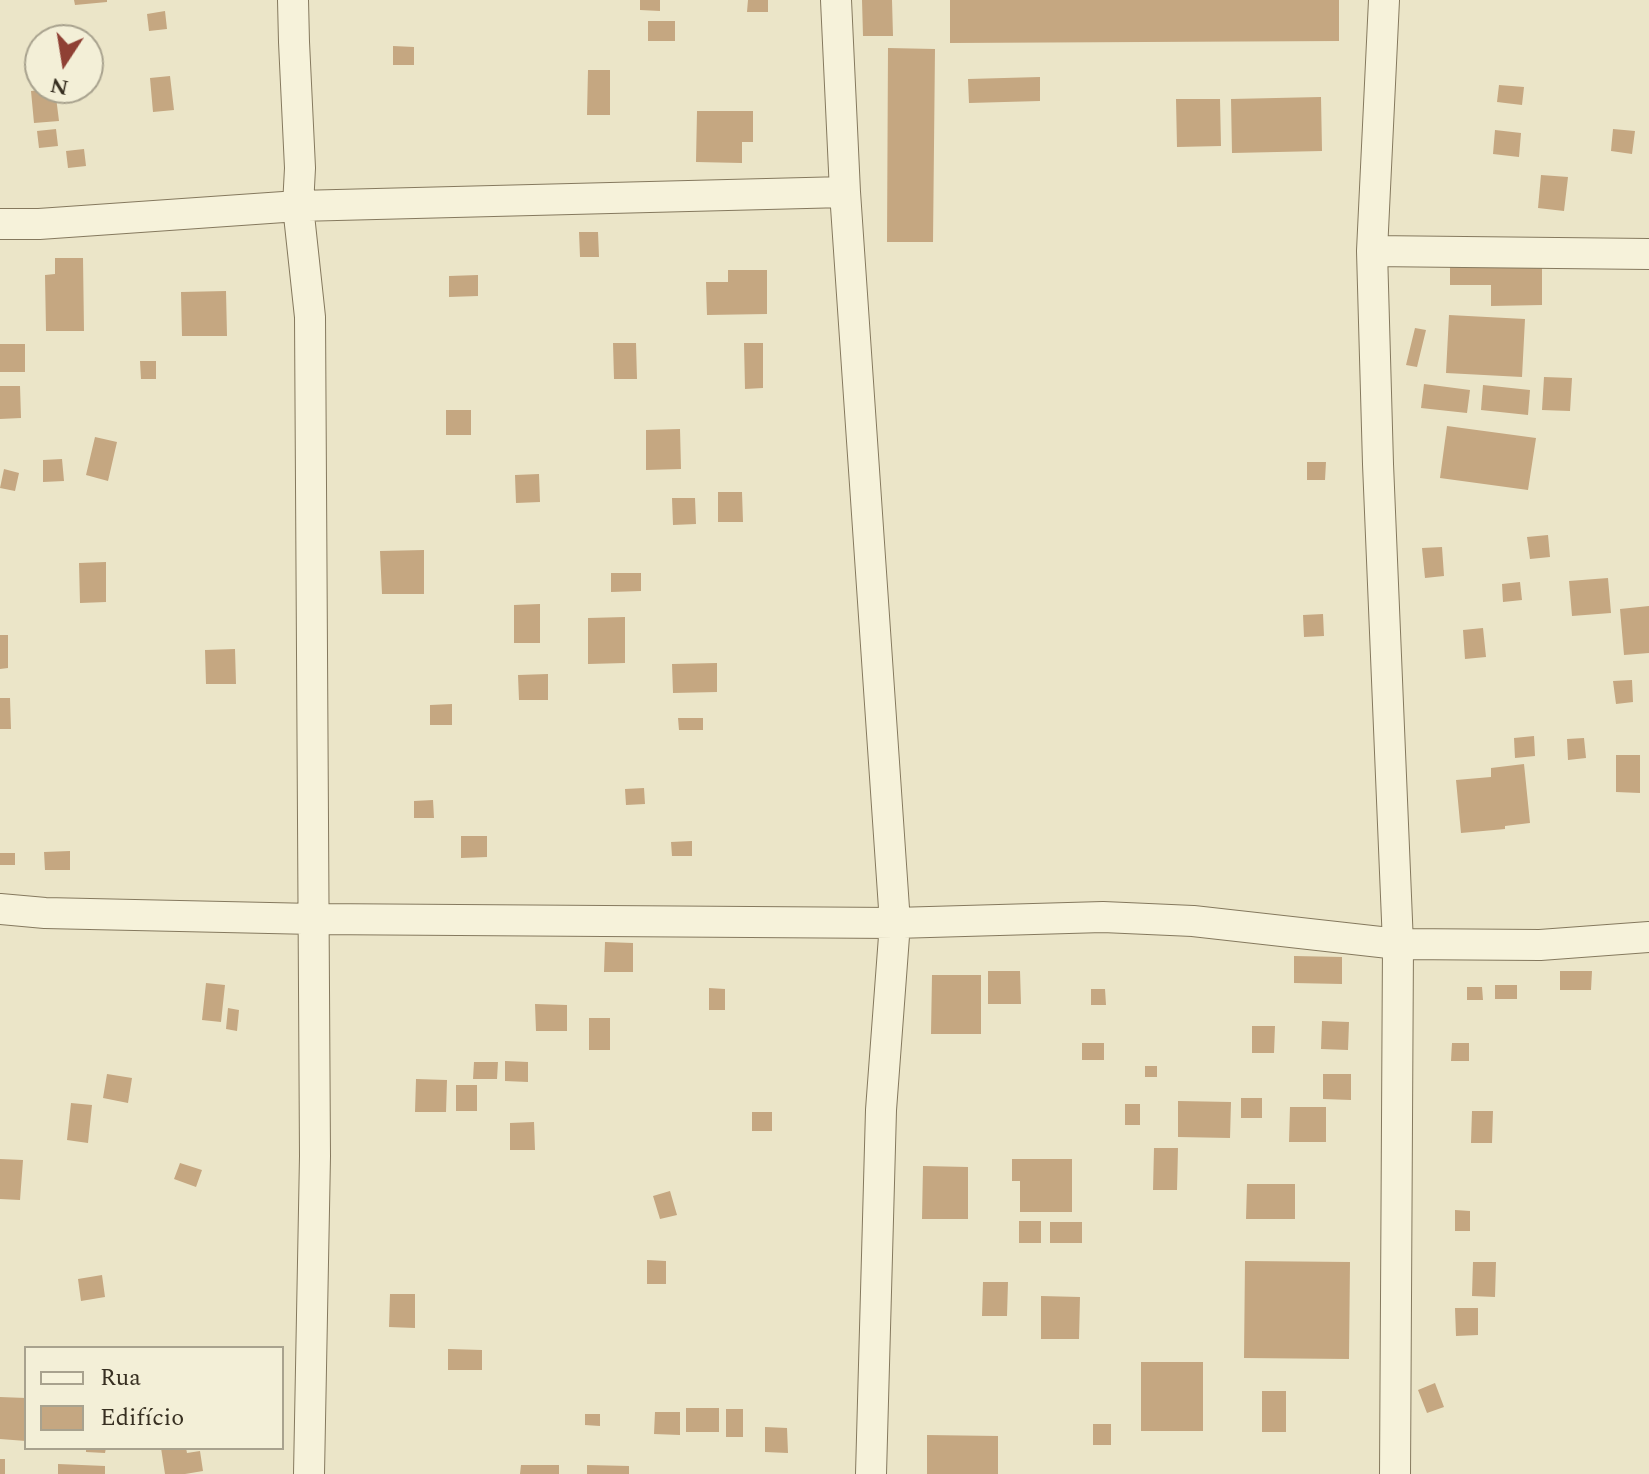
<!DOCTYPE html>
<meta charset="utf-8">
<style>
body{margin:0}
#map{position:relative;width:1649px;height:1474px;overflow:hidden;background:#ebe5c8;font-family:Spectral,serif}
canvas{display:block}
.legend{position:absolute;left:24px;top:1346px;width:260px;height:104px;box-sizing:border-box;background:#f3efd7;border:2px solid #a8a28e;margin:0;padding:10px 14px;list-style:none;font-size:24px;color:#372f21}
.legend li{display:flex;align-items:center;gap:16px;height:40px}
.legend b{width:40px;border:2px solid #a8a28e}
.north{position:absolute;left:24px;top:24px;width:80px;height:80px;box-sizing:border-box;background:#f3efd7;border:2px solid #a8a28e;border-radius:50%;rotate:192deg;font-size:22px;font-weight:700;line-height:32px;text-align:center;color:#372f21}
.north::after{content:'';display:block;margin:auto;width:28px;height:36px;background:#8f4034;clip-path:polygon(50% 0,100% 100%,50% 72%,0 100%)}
</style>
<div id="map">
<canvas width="1649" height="1474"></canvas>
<ul class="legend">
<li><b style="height:10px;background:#f6f2da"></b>Rua</li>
<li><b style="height:22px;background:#c5a781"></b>Edifício</li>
</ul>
<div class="north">N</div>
</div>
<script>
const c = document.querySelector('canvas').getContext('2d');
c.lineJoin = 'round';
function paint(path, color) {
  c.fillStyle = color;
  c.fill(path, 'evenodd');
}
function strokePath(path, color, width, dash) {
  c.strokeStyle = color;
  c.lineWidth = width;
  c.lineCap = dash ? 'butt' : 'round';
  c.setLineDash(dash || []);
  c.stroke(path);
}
const building = new Path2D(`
 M74 0H107V2L75 5Z
 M640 0H660V11L640 10Z
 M748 0H768V12H747Z
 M862 0H892L893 36H863Z
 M950 0H1339V41L950 43Z
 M165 11 167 29 149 31 147 14Z
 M648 21H675V41H648Z
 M393 46 414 47V65H393Z
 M888 48 935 49 933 242H887Z
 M588 70H610V115H587Z
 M170 76 174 110 153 112 150 78Z
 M1040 77V101L969 103 968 79Z
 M1499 85 1524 87 1522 105 1497 102Z
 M55 89 59 121 34 123 31 91Z
 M1321 97 1322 151 1232 153 1231 99Z
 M1176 99H1220L1221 146 1177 147Z
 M697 111H753V142H742V163L696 162Z
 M56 129 58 146 39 148 37 131Z
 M1613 129 1635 131 1632 154 1611 151Z
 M1495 130 1521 133 1519 157 1493 154Z
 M84 149 86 166 68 168 66 151Z
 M1541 175 1568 177 1564 211 1538 208Z
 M579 232H598L599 257H580Z
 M55 258H83L84 331H46L45 275 55 274Z
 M1450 261H1542V305L1491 306V285H1450Z
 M728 270H767V314L707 315 706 282H728Z
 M478 275V296L449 297V276Z
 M226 291 227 336H182L181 292Z
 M1449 315 1525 319 1522 377 1446 373Z
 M1415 328 1426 330 1417 367 1406 365Z
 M613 343H636L637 379H614Z
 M744 343H763V388L745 389Z
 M0 344H25V372H0Z
 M140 361H156V379H141Z
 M1544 377 1572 378 1570 411 1542 410Z
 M1424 384 1470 390 1467 413 1421 408Z
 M1483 385 1530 390 1528 415 1481 410Z
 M0 386H20L21 418 0 419Z
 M446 410H471V435H446Z
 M1447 426 1536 438 1528 490 1440 478Z
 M680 429 681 469 646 470V430Z
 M95 437 117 442 108 481 86 475Z
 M62 459 64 481 43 482V460Z
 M1307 462H1326L1325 480H1307Z
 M4 469 19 473 15 491 0 488Z
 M539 474 540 502 516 503 515 475Z
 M718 492H742L743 522H718Z
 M672 498H695L696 524 673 525Z
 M1548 535 1550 557 1530 559 1527 537Z
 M1442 547 1444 576 1425 578 1422 548Z
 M424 550V594H382L380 551Z
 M106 562V602L80 603 79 563Z
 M611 573H641V591L611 592Z
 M1608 578 1611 613 1572 616 1569 581Z
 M1520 582 1522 600 1503 602 1502 584Z
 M540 604V643H514V605Z
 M1649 606V653L1624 655 1620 609Z
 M1323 614 1324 636 1304 637 1303 615Z
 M625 617V663L588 664V618Z
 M1483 628 1486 657 1465 659 1463 630Z
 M0 635H8V668L0 669Z
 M235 649 236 684H206L205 650Z
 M717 663V692L673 693 672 664Z
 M548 674V700H519L518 675Z
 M1632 680 1633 702 1616 704 1613 681Z
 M0 698H10L11 729H0Z
 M452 704V725H430V705Z
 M678 718H703V730H679Z
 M1534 736 1535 756 1515 758 1514 738Z
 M1584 738 1586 758 1568 760 1567 739Z
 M1616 755H1640V793L1616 792Z
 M1524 764 1530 823 1505 826V829L1461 833 1456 780 1491 777V768Z
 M644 788 645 804 626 805 625 789Z
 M433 800 434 818H414V801Z
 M461 836H487V857L461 858Z
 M692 841V856H672L671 842Z
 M70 851V870H45L44 852Z
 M0 853H15V865H0Z
 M605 942 633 943V972H604Z
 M1294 956 1342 957V984L1294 983Z
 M988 971H1020L1021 1004H988Z
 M1560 971H1592L1591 990H1560Z
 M932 975H981V1034H931Z
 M206 983 225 985 221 1022 202 1020Z
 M1495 985H1517V999H1495Z
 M1467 987H1482L1483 1000H1467Z
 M709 988 725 989V1010H709Z
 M1091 989H1105L1106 1005H1091Z
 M535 1004 567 1005V1031H536Z
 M228 1008 239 1010 237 1031 226 1029Z
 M589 1018H610V1050H589Z
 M1322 1021 1349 1022 1348 1050 1321 1049Z
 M1252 1026H1275L1274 1053H1252Z
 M1082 1043H1104V1060H1082Z
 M1452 1043H1469V1061H1451Z
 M505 1061 528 1062V1082L505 1081Z
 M474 1062H498L497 1079H473Z
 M1145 1066H1157V1077H1145Z
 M107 1074 132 1078 128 1103 103 1098Z
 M1323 1074H1351V1100L1323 1099Z
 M416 1079 447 1080 446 1112H415Z
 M456 1085H477V1111H456Z
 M1241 1098H1262V1118H1241Z
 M1178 1101 1231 1102 1230 1138 1178 1137Z
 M71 1103 92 1105 88 1143 67 1140Z
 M1125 1104H1140V1125H1125Z
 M1290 1107H1326V1142H1289Z
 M1472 1111H1493L1492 1143H1471Z
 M752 1112H772V1131H752Z
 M534 1122 535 1150H510V1123Z
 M1154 1148H1178L1177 1190H1153Z
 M0 1159 23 1160 20 1200 0 1199Z
 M1012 1159H1072V1212H1020V1181H1012Z
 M180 1163 202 1170 196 1187 174 1179Z
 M923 1166 968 1167V1219H922Z
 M1247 1184H1295V1219H1246Z
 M670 1191 677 1215 660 1219 653 1196Z
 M1455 1210 1470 1211V1231H1455Z
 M1019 1221H1041V1243H1019Z
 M1050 1222H1082V1243H1050Z
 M647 1260 666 1261V1284H647Z
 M1245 1261 1350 1262 1349 1359 1244 1358Z
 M1473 1262H1496L1495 1297 1472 1296Z
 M102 1275 105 1297 81 1301 78 1279Z
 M983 1282H1008L1007 1316H982Z
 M390 1294H415V1328L389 1327Z
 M1041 1296 1080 1297 1079 1339H1041Z
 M1455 1308H1478V1335L1456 1336Z
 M448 1349 482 1350V1370H448Z
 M1141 1362H1203V1431H1141Z
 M1435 1383 1444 1407 1427 1413 1418 1390Z
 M1262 1391H1286V1432H1262Z
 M0 1397 26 1398V1441L0 1439Z
 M686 1408H719V1432H686Z
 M726 1409H743V1437H726Z
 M655 1412H680V1435L654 1434Z
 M585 1414H600V1426L585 1425Z
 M1093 1424H1111V1445H1093Z
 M765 1427 787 1428 788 1453 765 1452Z
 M927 1435 998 1436V1474H927Z
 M86 1448H106L105 1453 86 1452Z
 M161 1448H186L187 1453 200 1451 203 1471 185 1474H165Z
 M0 1459H5V1474H0Z
 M58 1464 105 1466V1474H58Z
 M521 1465H559V1474H520Z
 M587 1465 629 1466V1474H587Z`);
const minor = new Path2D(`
 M293 0 294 42 300 168 298 206 310 317 315 1156 309 1474
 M836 0 845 192 895 923 881 1110 871 1474
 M1384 0 1372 251 1378 464 1398 944 1395 1474
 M0 224H39L298 206 845 192
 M1372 251 1649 254
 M0 909 45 913 314 919 895 923 1103 917 1193 921 1398 944 1540 945 1649 937`);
paint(building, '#c5a781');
strokePath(minor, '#85795e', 32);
strokePath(minor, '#f6f2da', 30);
</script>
